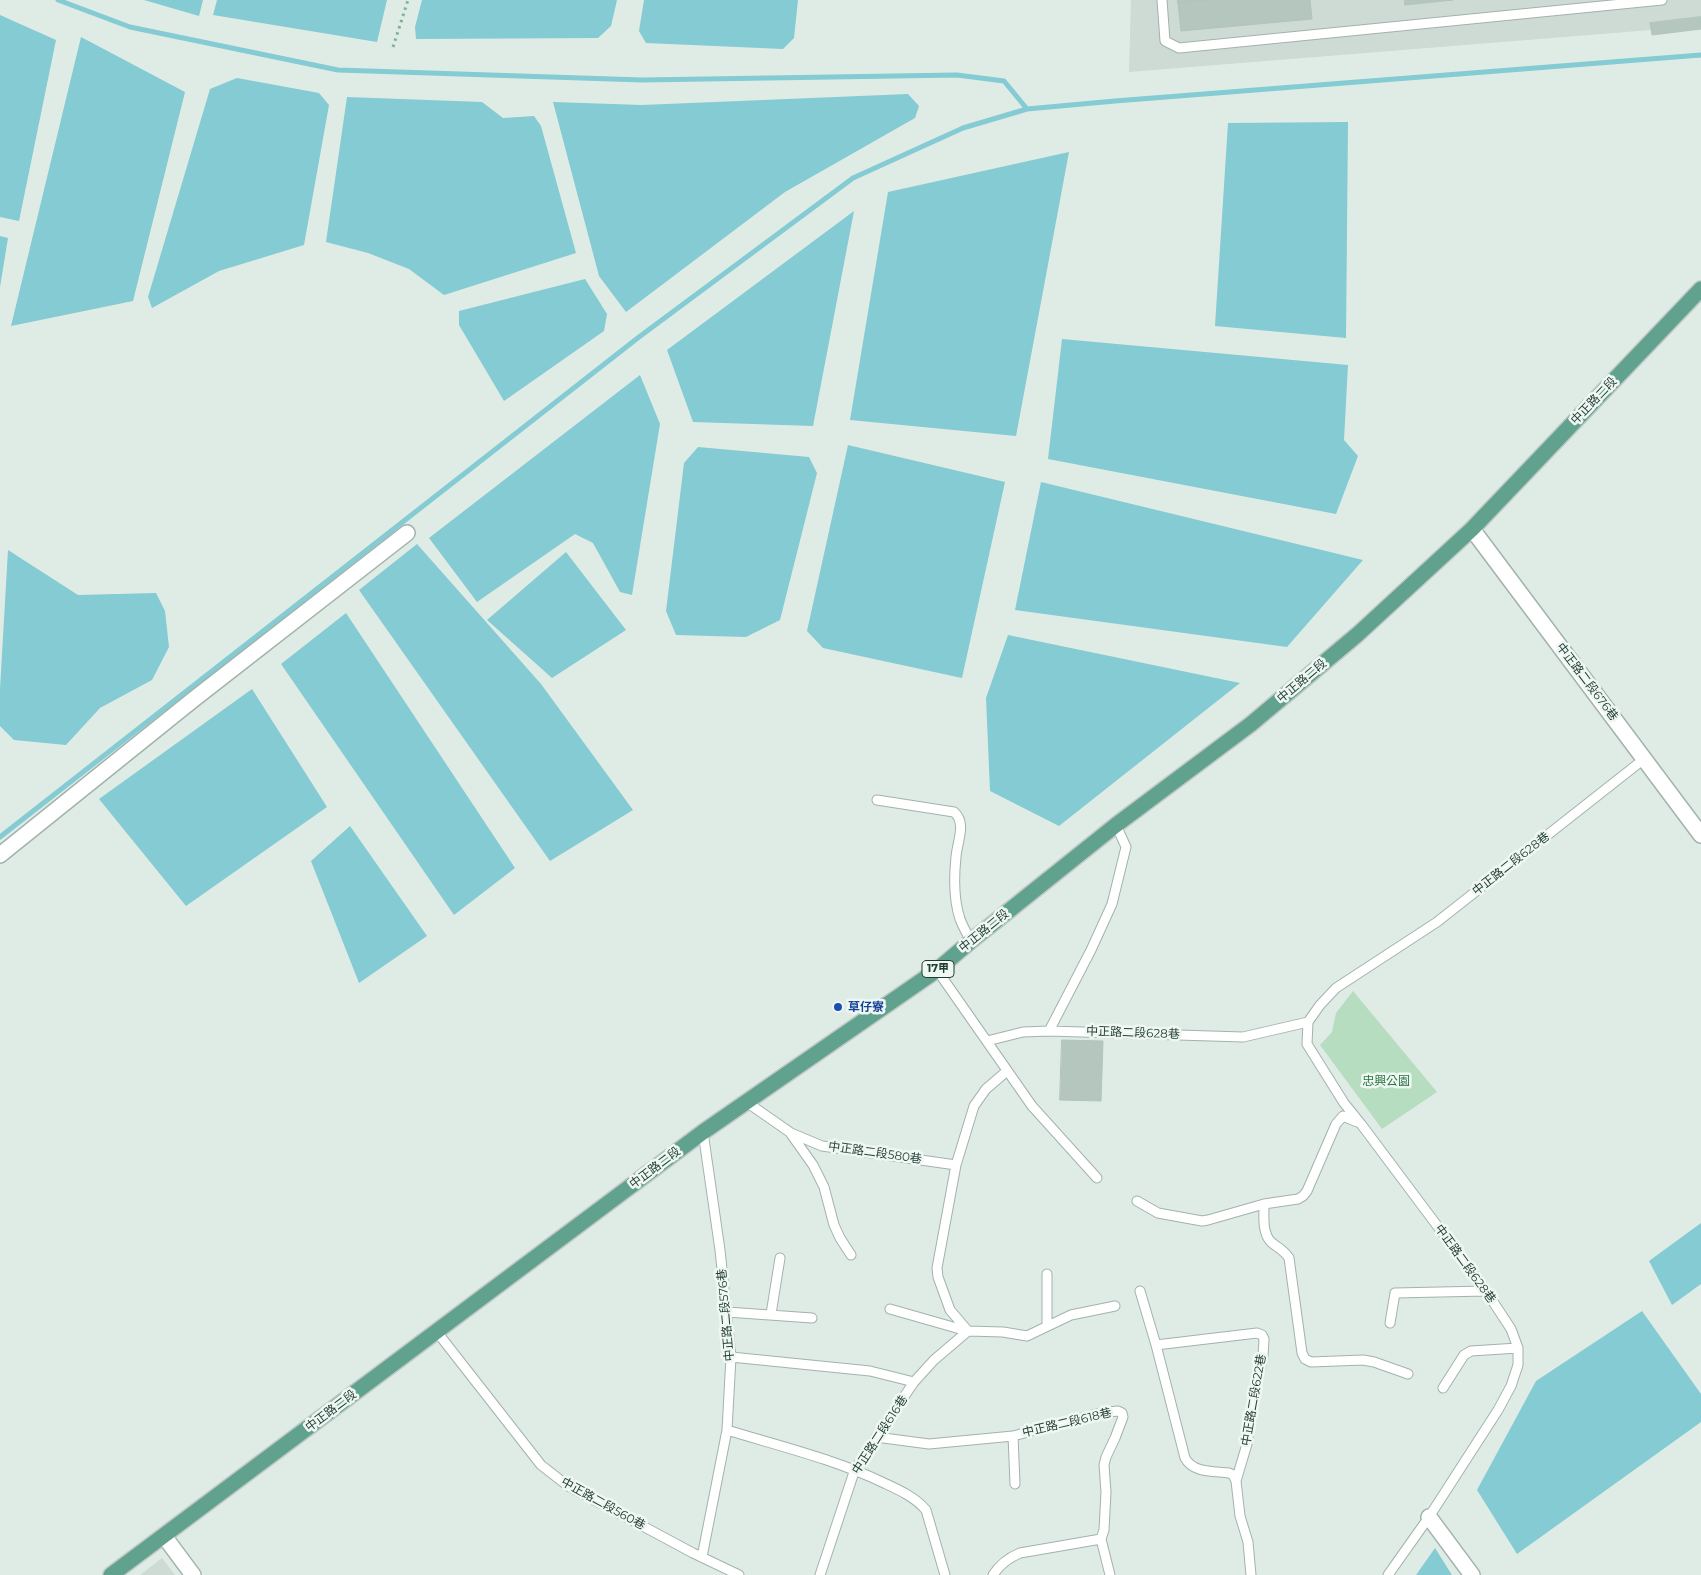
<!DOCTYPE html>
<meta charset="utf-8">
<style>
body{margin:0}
canvas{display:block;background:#dfebe5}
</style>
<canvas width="1701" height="1575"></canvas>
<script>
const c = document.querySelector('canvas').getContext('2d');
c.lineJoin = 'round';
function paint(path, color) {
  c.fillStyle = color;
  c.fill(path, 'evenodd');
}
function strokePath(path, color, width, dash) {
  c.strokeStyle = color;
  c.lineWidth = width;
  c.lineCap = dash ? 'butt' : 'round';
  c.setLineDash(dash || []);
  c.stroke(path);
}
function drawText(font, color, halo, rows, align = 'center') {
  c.font = font + ' Montserrat,"Noto Sans TC",sans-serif';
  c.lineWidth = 5;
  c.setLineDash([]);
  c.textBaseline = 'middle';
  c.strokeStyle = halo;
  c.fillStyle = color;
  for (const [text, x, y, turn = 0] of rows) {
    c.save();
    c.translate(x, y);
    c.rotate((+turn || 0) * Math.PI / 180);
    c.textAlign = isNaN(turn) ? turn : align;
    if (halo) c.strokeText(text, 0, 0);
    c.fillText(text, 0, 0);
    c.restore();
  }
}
const built = new Path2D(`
 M1131 0H1701V26L1129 72Z
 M162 1558 175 1575H140Z`);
const green = new Path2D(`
 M1353 991 1437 1092 1382 1129 1320 1045 1332 1032 1336 1013Z`);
const water = new Path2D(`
 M144 0H203L199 16Z
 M217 0H387L377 42 213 15Z
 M422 0H617L611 26 598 38 416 39 415 27Z
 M644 0H798L794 38 783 49 646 43 639 31Z
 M0 15 56 40 19 221 0 217Z
 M81 37 185 92 133 301 11 326Z
 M237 78 319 93 329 105 304 245 219 271 152 308 148 297 210 89Z
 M908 94 919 106 915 118 785 192 626 312 599 276 553 102 642 105Z
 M347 97 482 102 503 118 534 116 541 126 576 253 444 295 409 269 368 253 326 242Z
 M1348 122 1346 338 1215 326 1228 123Z
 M1069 152 1016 436 850 420 888 192Z
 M854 211 813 426 693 422 667 350Z
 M0 236 8 238 0 287Z
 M585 279 607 314 604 331 504 401 459 325V311Z
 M1062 339 1348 365 1344 440 1358 456 1336 514 1048 459Z
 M640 375 660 424 632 595 620 592 593 543 575 534 477 602 429 538Z
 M848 445 1005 482 962 678 823 648 807 631Z
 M698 447 809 457 817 473 780 620 746 637 676 635 666 611 684 463Z
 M1041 482 1363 560 1287 647 1015 610Z
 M417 544 541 684 633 810 550 861 359 590Z
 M8 550 78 595 156 593 165 611 169 647 152 680 100 708 66 745 14 740 0 726V689Z
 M566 552 626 630 552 678 487 620Z
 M346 613 515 868 454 915 281 664Z
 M1008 635 1240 683 1059 826 990 791 986 698Z
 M252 689 327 807 186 906 99 799Z
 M350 826 427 936 359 983 311 861Z
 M1701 1223V1284L1672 1305 1649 1261Z
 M1642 1311 1701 1394V1422L1517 1554 1477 1490 1536 1381Z
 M1435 1548 1452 1575H1416Z`);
const stream = new Path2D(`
 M58 0 130 27 338 70 642 80 957 75 1004 81 1027 109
 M0 837 639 337 853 178 963 128 1027 109 1115 101 1701 55`);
const building = new Path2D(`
 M1178 0H1209L1178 3Z
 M1209 0H1310L1312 19 1181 31 1178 3Z
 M1405 0H1453L1405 5Z
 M1701 17V29L1652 35 1650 23Z
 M1062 1040 1103 1041 1101 1101 1060 1100Z`);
const path = new Path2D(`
 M393 47 408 0`);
const lane = new Path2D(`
 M1162 0 1165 41 1179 48 1662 0
 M877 800 954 812C967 823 957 842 956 857 954 876 954 901 960 919 963 927 967 934 971 941
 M937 970 1032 1106 1097 1178
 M1049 1031 1091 950 1112 904 1126 847 1116 825
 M987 1041 1023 1032 1049 1031 1243 1037 1308 1022
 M745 1101 791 1133 822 1146 956 1165
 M791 1134 813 1165 824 1187 834 1225 840 1238 851 1255
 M1137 1201 1158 1213 1202 1221 1208 1220 1264 1204 1298 1199 1303 1196 1307 1191 1336 1124 1343 1116 1357 1122
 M1264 1204C1264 1216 1262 1233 1271 1242 1278 1248 1284 1250 1289 1258L1302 1353 1305 1359 1311 1362 1363 1360 1374 1362 1408 1374
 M1047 1274V1326
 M1140 1291 1156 1345 1185 1458C1193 1473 1213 1471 1229 1473L1233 1475 1236 1481 1240 1516 1248 1542 1251 1575
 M890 1309 967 1331
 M727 1312 812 1318
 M771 1314 780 1258
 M1390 1323 1395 1293 1486 1291
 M968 1331 950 1310 938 1277 937 1268 956 1165 974 1106 986 1089 1007 1071
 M437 1332 541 1465 568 1486 693 1553 739 1575
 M1156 1345 1257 1333 1262 1335 1264 1339 1263 1357 1255 1389 1247 1444 1236 1481
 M731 1357 870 1371 914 1382
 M1443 1388 1464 1355 1471 1351 1518 1348
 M727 1430C779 1446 834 1459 884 1483 899 1490 915 1497 926 1510L945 1575
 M1013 1436 1015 1484
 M876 1437 929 1444 1013 1436 1100 1413 1118 1411 1122 1413 1123 1417 1115 1438 1106 1457 1104 1465 1106 1492 1104 1530 1101 1539 1110 1575
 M702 1557 727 1430 731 1357 720 1250 703 1132
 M820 1575 855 1469 914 1382 934 1360 968 1331 1003 1332 1027 1336 1071 1315 1115 1306
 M993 1575C1000 1564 1008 1558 1020 1553L1101 1539
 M1388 1575 1429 1517 1498 1410 1511 1386 1518 1365V1348L1511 1329 1486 1291 1361 1124 1344 1103 1307 1044 1308 1022 1320 1005 1336 988 1437 922 1644 759`);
const street = new Path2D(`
 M1472 529 1701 835
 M0 855 194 699 407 533
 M1429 1517 1472 1575
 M164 1536 193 1575`);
const primary = new Path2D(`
 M111 1575 703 1132 937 970 971 941 1116 825 1251 724 1358 634 1472 529 1701 289`);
const markers = [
 [838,1007,5,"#1a4fb4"]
];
const shields = [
 [938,969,32]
];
const shieldNames = [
 ["17甲",938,969]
];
const streetNames = [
 ["中正路二段",1594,401,-46],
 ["中正路二段",1302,681,-40],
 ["中正路二段676巷",1587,682,53],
 ["中正路二段628巷",1511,864,-38],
 ["中正路二段",984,931,-39],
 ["中正路二段628巷",1133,1033,2],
 ["中正路二段580巷",875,1153,8],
 ["中正路二段",655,1168,-37],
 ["中正路二段628巷",1465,1264,54],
 ["中正路二段576巷",726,1315,-95],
 ["中正路二段622巷",1254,1400,-80],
 ["中正路二段",331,1411,-37],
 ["中正路二段618巷",1067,1423,-13],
 ["中正路二段616巷",880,1435,-57],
 ["中正路二段560巷",603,1504,29]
];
const transitNames = [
 ["草仔寮",848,1007]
];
const parkNames = [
 ["忠興公園",1386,1081]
];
paint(built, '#cddbd4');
paint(green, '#b6ddbf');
paint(water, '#84cbd3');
strokePath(stream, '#84cbd3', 5);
paint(building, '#b4c6be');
strokePath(building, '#b1c5bb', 1);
strokePath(lane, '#a2b3ac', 11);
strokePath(street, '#a2b3ac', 18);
strokePath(primary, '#c0c8c6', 18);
strokePath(path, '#7eb09e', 3, [2.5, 4]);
strokePath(lane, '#fff', 9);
strokePath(street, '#fff', 15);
strokePath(primary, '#61a28e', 15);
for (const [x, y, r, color] of markers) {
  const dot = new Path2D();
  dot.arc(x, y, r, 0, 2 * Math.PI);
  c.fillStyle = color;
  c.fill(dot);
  strokePath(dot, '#eff7f3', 2);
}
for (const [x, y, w] of shields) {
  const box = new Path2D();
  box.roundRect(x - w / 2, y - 8.5, w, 17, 4);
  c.fillStyle = '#eff7f3';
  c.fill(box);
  strokePath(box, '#1f3b32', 1);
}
drawText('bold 11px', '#1f3b32', null, shieldNames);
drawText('12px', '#1f3b32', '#eff7f3', streetNames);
drawText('bold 12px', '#164399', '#eff7f3', transitNames, 'left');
drawText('12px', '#287441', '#eff7f3', parkNames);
</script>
